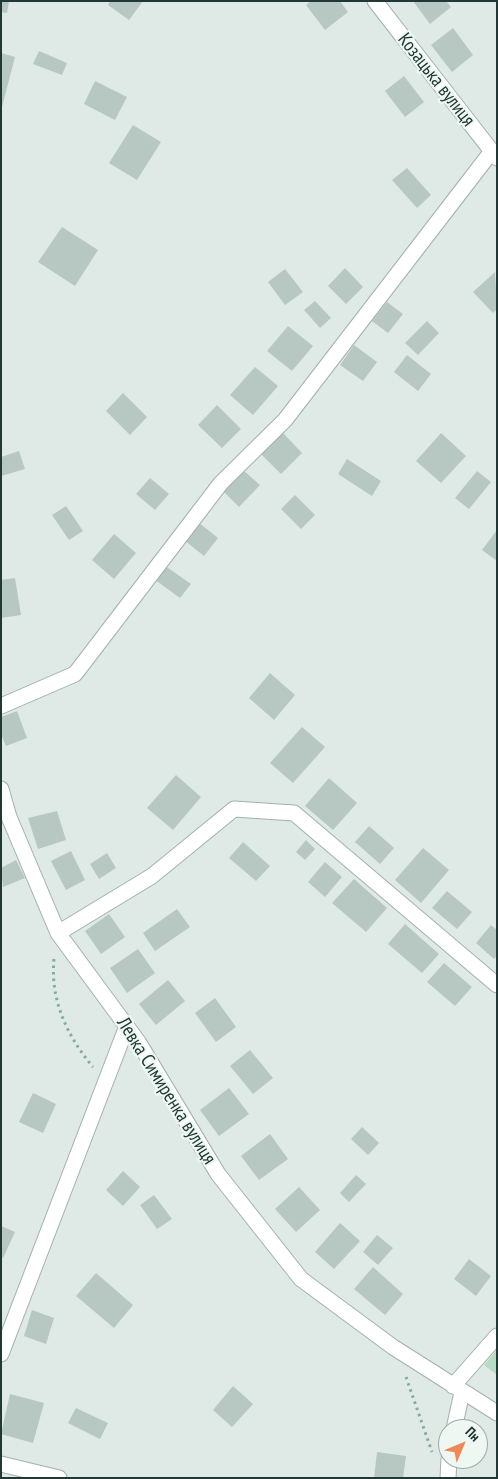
<!DOCTYPE html>
<meta charset="utf-8">
<style>
body{margin:0}
#map{position:relative;width:498px;height:1479px;overflow:hidden;background:#dfeae6;font-family:"PT Sans Narrow",sans-serif}
canvas{display:block}
.frame{position:absolute;inset:0;border:2px solid #203935;pointer-events:none}
.north{position:absolute;left:438px;top:1419px;width:50px;height:50px;box-sizing:border-box;background:#eff7f3;border:1px solid #9caba7;border-radius:50%;rotate:45deg;font-size:14px;font-weight:700;line-height:20px;text-align:center;color:#203935}
.north::after{content:'';display:block;margin:auto;width:18px;height:22px;background:#f08856;clip-path:polygon(50% 0,100% 100%,50% 72%,0 100%)}
</style>
<div id="map">
<canvas width="498" height="1479"></canvas>
<div class="frame"></div>
<div class="north">Пн</div>
</div>
<script>
const c = document.querySelector('canvas').getContext('2d');
c.lineJoin = 'round';
function paint(path, color) {
  c.fillStyle = color;
  c.fill(path, 'evenodd');
}
function strokePath(path, color, width, dash) {
  c.strokeStyle = color;
  c.lineWidth = width;
  c.lineCap = dash ? 'butt' : 'round';
  c.setLineDash(dash || []);
  c.stroke(path);
}
function drawText(font, color, halo, rows, align = 'center') {
  c.font = font + ' "PT Sans Narrow",sans-serif';
  c.lineWidth = 4.5;
  c.setLineDash([]);
  c.textBaseline = 'middle';
  c.strokeStyle = halo;
  c.fillStyle = color;
  for (const [text, x, y, turn = 0] of rows) {
    c.save();
    c.translate(x, y);
    c.rotate((+turn || 0) * Math.PI / 180);
    c.textAlign = isNaN(turn) ? turn : align;
    if (halo) c.strokeText(text, 0, 0);
    c.fillText(text, 0, 0);
    c.restore();
  }
}
const green = new Path2D(`
 M497 1350V1375L484 1365Z`);
const building = new Path2D(`
 M1 1H9L7 13 1 12Z
 M110 1H143L129 20 108 5Z
 M311 1H340L348 12 325 30 306 5Z
 M413 1H446L451 7 430 24Z
 M453 28 473 55 452 72 431 45Z
 M39 51 67 63 62 75 33 64Z
 M1 53 15 57 2 107H1Z
 M404 76 424 102 405 117 385 91Z
 M95 81 127 97 115 120 84 104Z
 M133 125 161 142 137 180 109 163Z
 M407 168 431 195 417 208 392 180Z
 M62 227 98 250 75 286 38 262Z
 M345 268 363 287 346 304 328 286Z
 M285 269 303 292 285 305 268 282Z
 M495 272 497 309 493 313 473 292Z
 M315 301 331 318 320 328 304 310Z
 M387 302 403 314 388 333 372 321Z
 M427 321 439 333 418 355 405 343Z
 M288 326 313 346 292 371 267 351Z
 M354 345 377 362 363 381 340 365Z
 M407 355 431 374 418 391 394 372Z
 M255 367 278 386 253 415 230 395Z
 M123 393 147 417 130 435 106 411Z
 M217 405 241 429 222 448 198 425Z
 M281 431 302 453 281 474 260 453Z
 M441 433 466 456 441 483 416 461Z
 M19 451 25 469 1 476V457Z
 M347 459 381 481 372 496 338 474Z
 M243 470 260 485 239 507 223 491Z
 M477 471 491 482 469 509 455 498Z
 M150 478 169 494 155 510 136 494Z
 M295 495 315 515 301 529 281 509Z
 M66 506 83 531 69 540 52 515Z
 M198 522 218 538 204 556 184 540Z
 M497 530V561L482 550Z
 M114 534 136 553 114 579 92 560Z
 M164 565 191 584 180 598 154 579Z
 M15 578 21 615 1 618V580Z
 M270 673 295 695 274 720 249 698Z
 M17 711 27 738 6 746 1 734V717Z
 M302 727 325 747 293 783 270 763Z
 M176 775 201 797 173 830 147 808Z
 M329 778 357 803 333 830 305 806Z
 M57 811 66 840 38 849 28 818Z
 M369 826 394 848 380 864 355 842Z
 M306 840 315 849 305 860 296 852Z
 M243 842 270 866 256 881 229 858Z
 M423 848 449 870 421 903 395 880Z
 M71 851 85 880 66 890 51 861Z
 M107 853 116 868 99 879 90 864Z
 M16 860 25 878 3 887 1 868Z
 M325 862 342 877 325 897 308 882Z
 M354 879 387 908 366 932 332 903Z
 M447 891 472 912 457 929 432 908Z
 M177 909 190 927 155 951 143 933Z
 M109 914 125 937 101 954 85 931Z
 M405 924 439 954 422 973 388 944Z
 M491 925 497 930V956L494 959 476 943Z
 M138 949 155 973 127 993 110 968Z
 M444 963 472 987 455 1006 427 982Z
 M168 980 185 1001 156 1025 139 1004Z
 M215 998 236 1027 216 1042 195 1013Z
 M250 1050 273 1078 253 1094 230 1066Z
 M229 1088 249 1114 219 1136 200 1110Z
 M33 1093 56 1104 43 1133 19 1122Z
 M362 1127 379 1143 368 1155 351 1139Z
 M270 1134 288 1159 259 1180 241 1156Z
 M123 1171 140 1187 123 1206 106 1190Z
 M356 1175 366 1184 349 1202 340 1193Z
 M299 1187 320 1210 296 1232 275 1209Z
 M154 1195 172 1219 157 1229 140 1205Z
 M340 1223 360 1241 334 1269 315 1252Z
 M1 1226 15 1232 3 1258 1 1257Z
 M377 1235 393 1248 378 1265 363 1252Z
 M469 1259 491 1276 476 1296 454 1279Z
 M373 1267 403 1294 385 1315 354 1289Z
 M96 1273 133 1305 114 1328 76 1296Z
 M32 1310 54 1318 46 1344 24 1336Z
 M233 1386 253 1404 232 1427 213 1410Z
 M10 1394 44 1403 33 1443 1 1434Z
 M76 1408 108 1423 100 1439 68 1423Z
 M377 1452 406 1456 403 1478H374Z`);
const path = new Path2D(`
 M54 959C50 1000 67 1036 93 1067
 M406 1377 432 1452`);
const minor = new Path2D(`
 M375 1 497 158
 M1 706 75 674 221 483 285 420 492 151
 M1 789 9 817 58 933 139 1043 218 1174 301 1279 393 1347 497 1413
 M58 933 152 876 234 809 294 813 497 985
 M1 1354 127 1026
 M453 1386 497 1336
 M454 1429 462 1392
 M1 1464 59 1478
 M448 1478 449 1459`);
const streetNames = [
 ["Козацька вулиця",436,80,52],
 ["Левка Симиренка вулиця",166,1091,58]
];
paint(green, '#b7dbc4');
paint(building, '#b7c7c2');
strokePath(minor, '#a2b1ad', 17);
strokePath(path, '#7fada2', 3, [2.5, 4]);
strokePath(minor, '#fff', 15);
drawText('19px', '#203935', '#eff7f3', streetNames);
</script>
